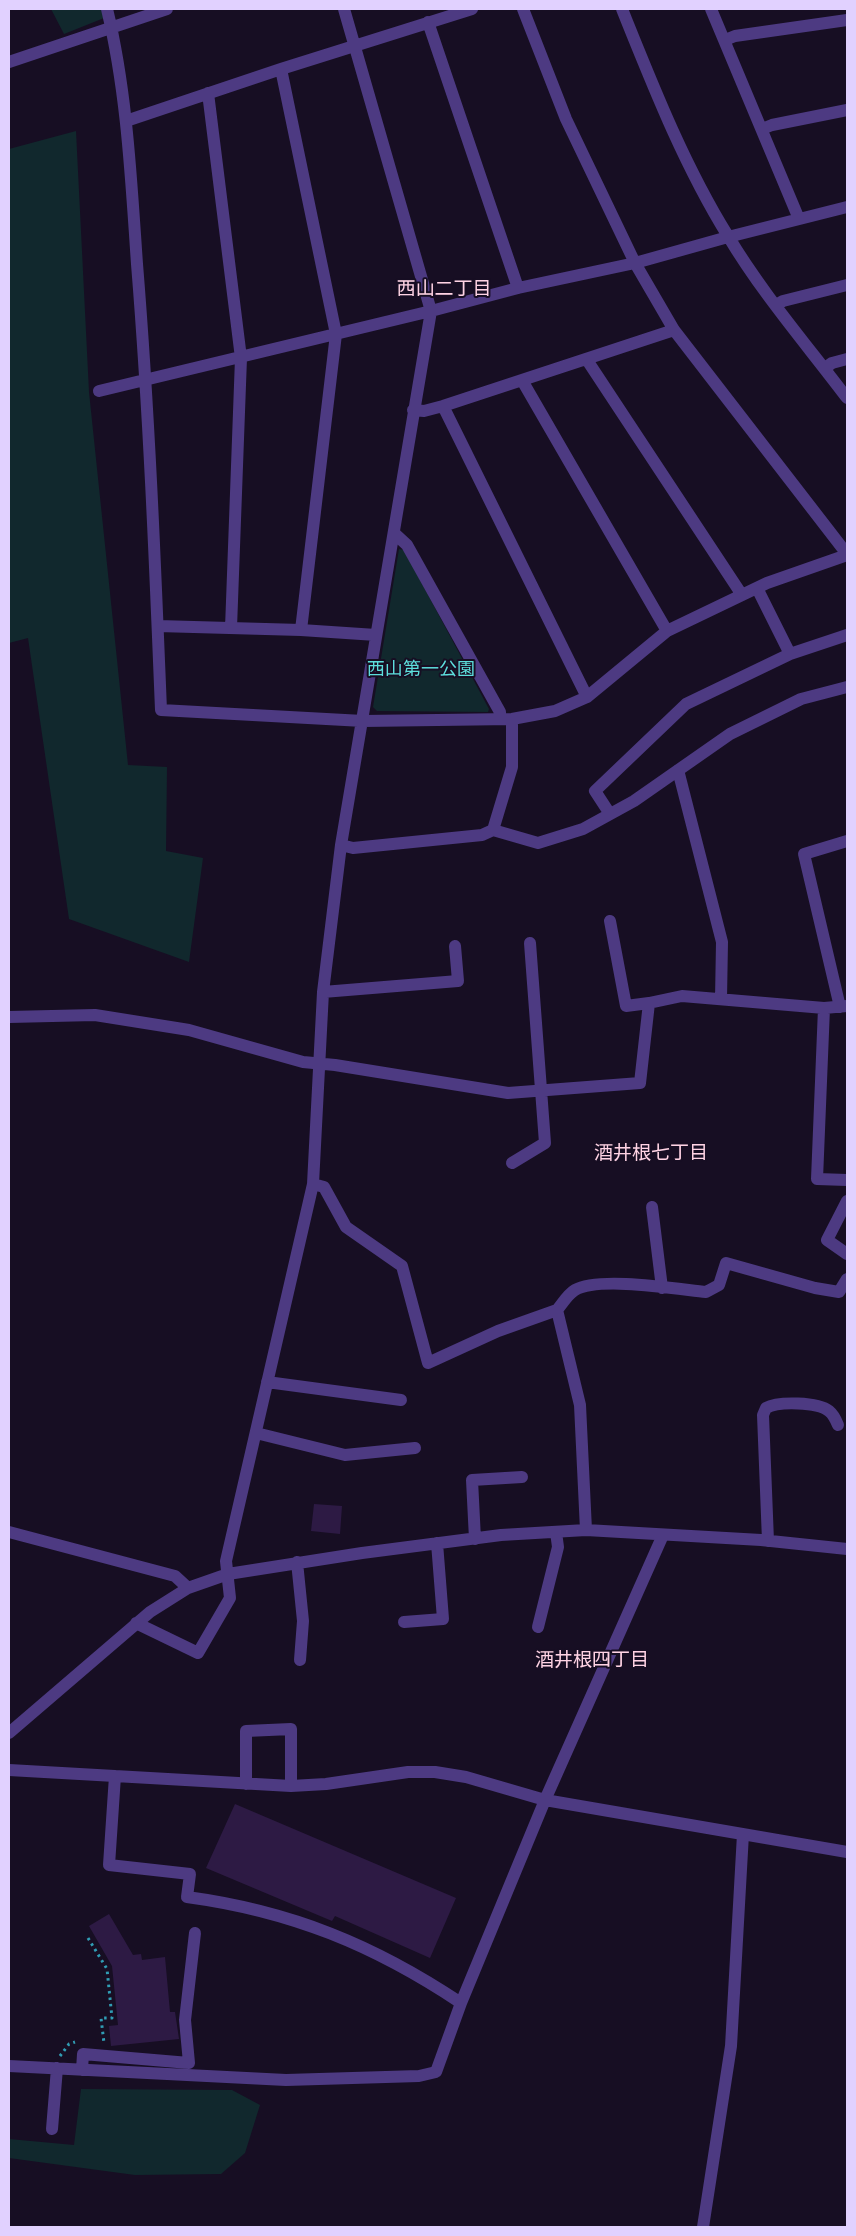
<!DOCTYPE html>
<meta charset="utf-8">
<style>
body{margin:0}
#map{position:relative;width:856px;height:2236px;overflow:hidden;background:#170e23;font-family:"Space Grotesk",sans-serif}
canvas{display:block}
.frame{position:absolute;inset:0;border:10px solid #e1d1ff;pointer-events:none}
</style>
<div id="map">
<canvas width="856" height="2236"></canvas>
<div class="frame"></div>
</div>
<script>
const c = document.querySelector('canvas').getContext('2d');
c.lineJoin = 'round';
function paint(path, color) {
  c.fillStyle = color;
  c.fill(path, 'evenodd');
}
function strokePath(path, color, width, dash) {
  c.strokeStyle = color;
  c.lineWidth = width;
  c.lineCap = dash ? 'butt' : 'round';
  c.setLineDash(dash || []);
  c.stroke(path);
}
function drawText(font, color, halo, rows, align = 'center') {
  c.font = font + ' "Space Grotesk","Noto Sans JP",sans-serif';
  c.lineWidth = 4;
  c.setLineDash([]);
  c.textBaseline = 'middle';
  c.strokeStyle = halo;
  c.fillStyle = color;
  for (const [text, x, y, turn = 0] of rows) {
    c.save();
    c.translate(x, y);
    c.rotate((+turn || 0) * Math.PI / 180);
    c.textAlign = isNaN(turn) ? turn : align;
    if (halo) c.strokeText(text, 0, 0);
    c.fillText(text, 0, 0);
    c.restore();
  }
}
const green = new Path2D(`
 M51 9H102L104 18 64 34Z
 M76 131 89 392 128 765 167 767 166 851 203 858 189 962 69 919 28 638 9 643V149Z
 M399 549 404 550 489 709 488 712 377 711 373 707Z
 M81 2089 232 2090 260 2105 245 2153 221 2174 135 2175 9 2158V2139L74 2145Z`);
const building = new Path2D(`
 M314 1504 342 1506 340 1534 311 1531Z
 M235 1804 456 1898 430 1958 335 1916 332 1921 206 1868Z
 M109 1914 133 1955 141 1954 142 1960 165 1957 170 2012H175L179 2039 111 2046 109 2026 118 2025 112 1966 89 1926Z`);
const path = new Path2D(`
 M88 1938 107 1969 112 2018H101L104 2043
 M60 2056 69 2044 75 2042`);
const minor = new Path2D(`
 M107 9C127 92 131 178 137 264 149 412 155 561 161 710L363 721 512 719 555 711 587 697 667 631 767 583 847 555
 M523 9 566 119 635 263 674 330 847 554
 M622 9C653 86 684 165 728 236 762 293 807 345 847 398
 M711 9 799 219
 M428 22 518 288
 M725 40 735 36 847 20
 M9 62 167 9
 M281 69 336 334 301 630
 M208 93 241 358 231 628
 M126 121 281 69 472 9
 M762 129 772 125 847 110
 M776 305 783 301 847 285
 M587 360 742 595
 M825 368 832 363 847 359
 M523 382 667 631
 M99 391 431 311 344 9
 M443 406 587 697
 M413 410 424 411 443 406 674 330
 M394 533 407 545 500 712V719
 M757 588 790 654 847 635
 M158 626 301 630 376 635
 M678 770 722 942 721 999
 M610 814 595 791 686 704 790 654
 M493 830 512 767V719
 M341 845 353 848 482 835 493 830 538 843 583 829 634 801 730 734 801 699 847 687
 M610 921 626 1006 649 1003
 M323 992 458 981 455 946
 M840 1007 804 854 847 841
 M824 1008 817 1179 847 1180
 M9 1017 95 1015 189 1030 303 1062 335 1065 508 1093 640 1083 649 1003 682 996 824 1008 847 1006
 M512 1163 545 1143 530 943
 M313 1184 324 1187 346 1227 402 1266 428 1363 498 1331 557 1310
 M847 1201 827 1240 847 1254
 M652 1207 662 1288
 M267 1382 401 1400
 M256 1433 345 1455 415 1448
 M586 1530 580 1405 557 1310C562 1304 568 1294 575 1290 599 1276 677 1289 706 1292L719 1285 726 1263 815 1288 839 1292 847 1279
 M9 1532 175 1576 188 1588
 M475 1539 472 1480 522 1477
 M768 1541 763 1415 766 1408C778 1401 818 1402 829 1411 834 1415 836 1420 838 1425
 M297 1562 303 1621 300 1660
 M404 1622 443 1619 437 1543
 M136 1623 198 1653 230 1598 226 1561 313 1184 323 992 341 845 431 311 518 288 635 263 728 237 847 207
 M538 1627 558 1547 556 1532
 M9 1733 150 1612 188 1588 228 1574 362 1553 501 1535 586 1530 761 1540 847 1549
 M9 1770 291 1786 326 1784 408 1772H435L466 1777 545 1800 847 1852
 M115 1776 109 1865 190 1874 187 1897C291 1911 374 1945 461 2003
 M246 1784V1731L291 1729V1786
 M9 2066 286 2080 419 2076 436 2072 461 2003 545 1800 663 1535
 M82 2070 83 2054 189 2063 185 2020 195 1933
 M52 2129 57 2068
 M703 2227 731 2046 743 1834`);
const parkNames = [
 ["西山第一公園",421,670]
];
const neighbourhoodNames = [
 ["西山二丁目",444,290],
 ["酒井根七丁目",651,1154],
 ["酒井根四丁目",592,1661]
];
paint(green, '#11282d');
paint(building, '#2d1a44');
strokePath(path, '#309db4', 3, [2.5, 4]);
strokePath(minor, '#4d3a82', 12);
drawText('18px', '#5ddedc', '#170e23', parkNames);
drawText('19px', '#ffd3e4', '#170e23', neighbourhoodNames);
</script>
